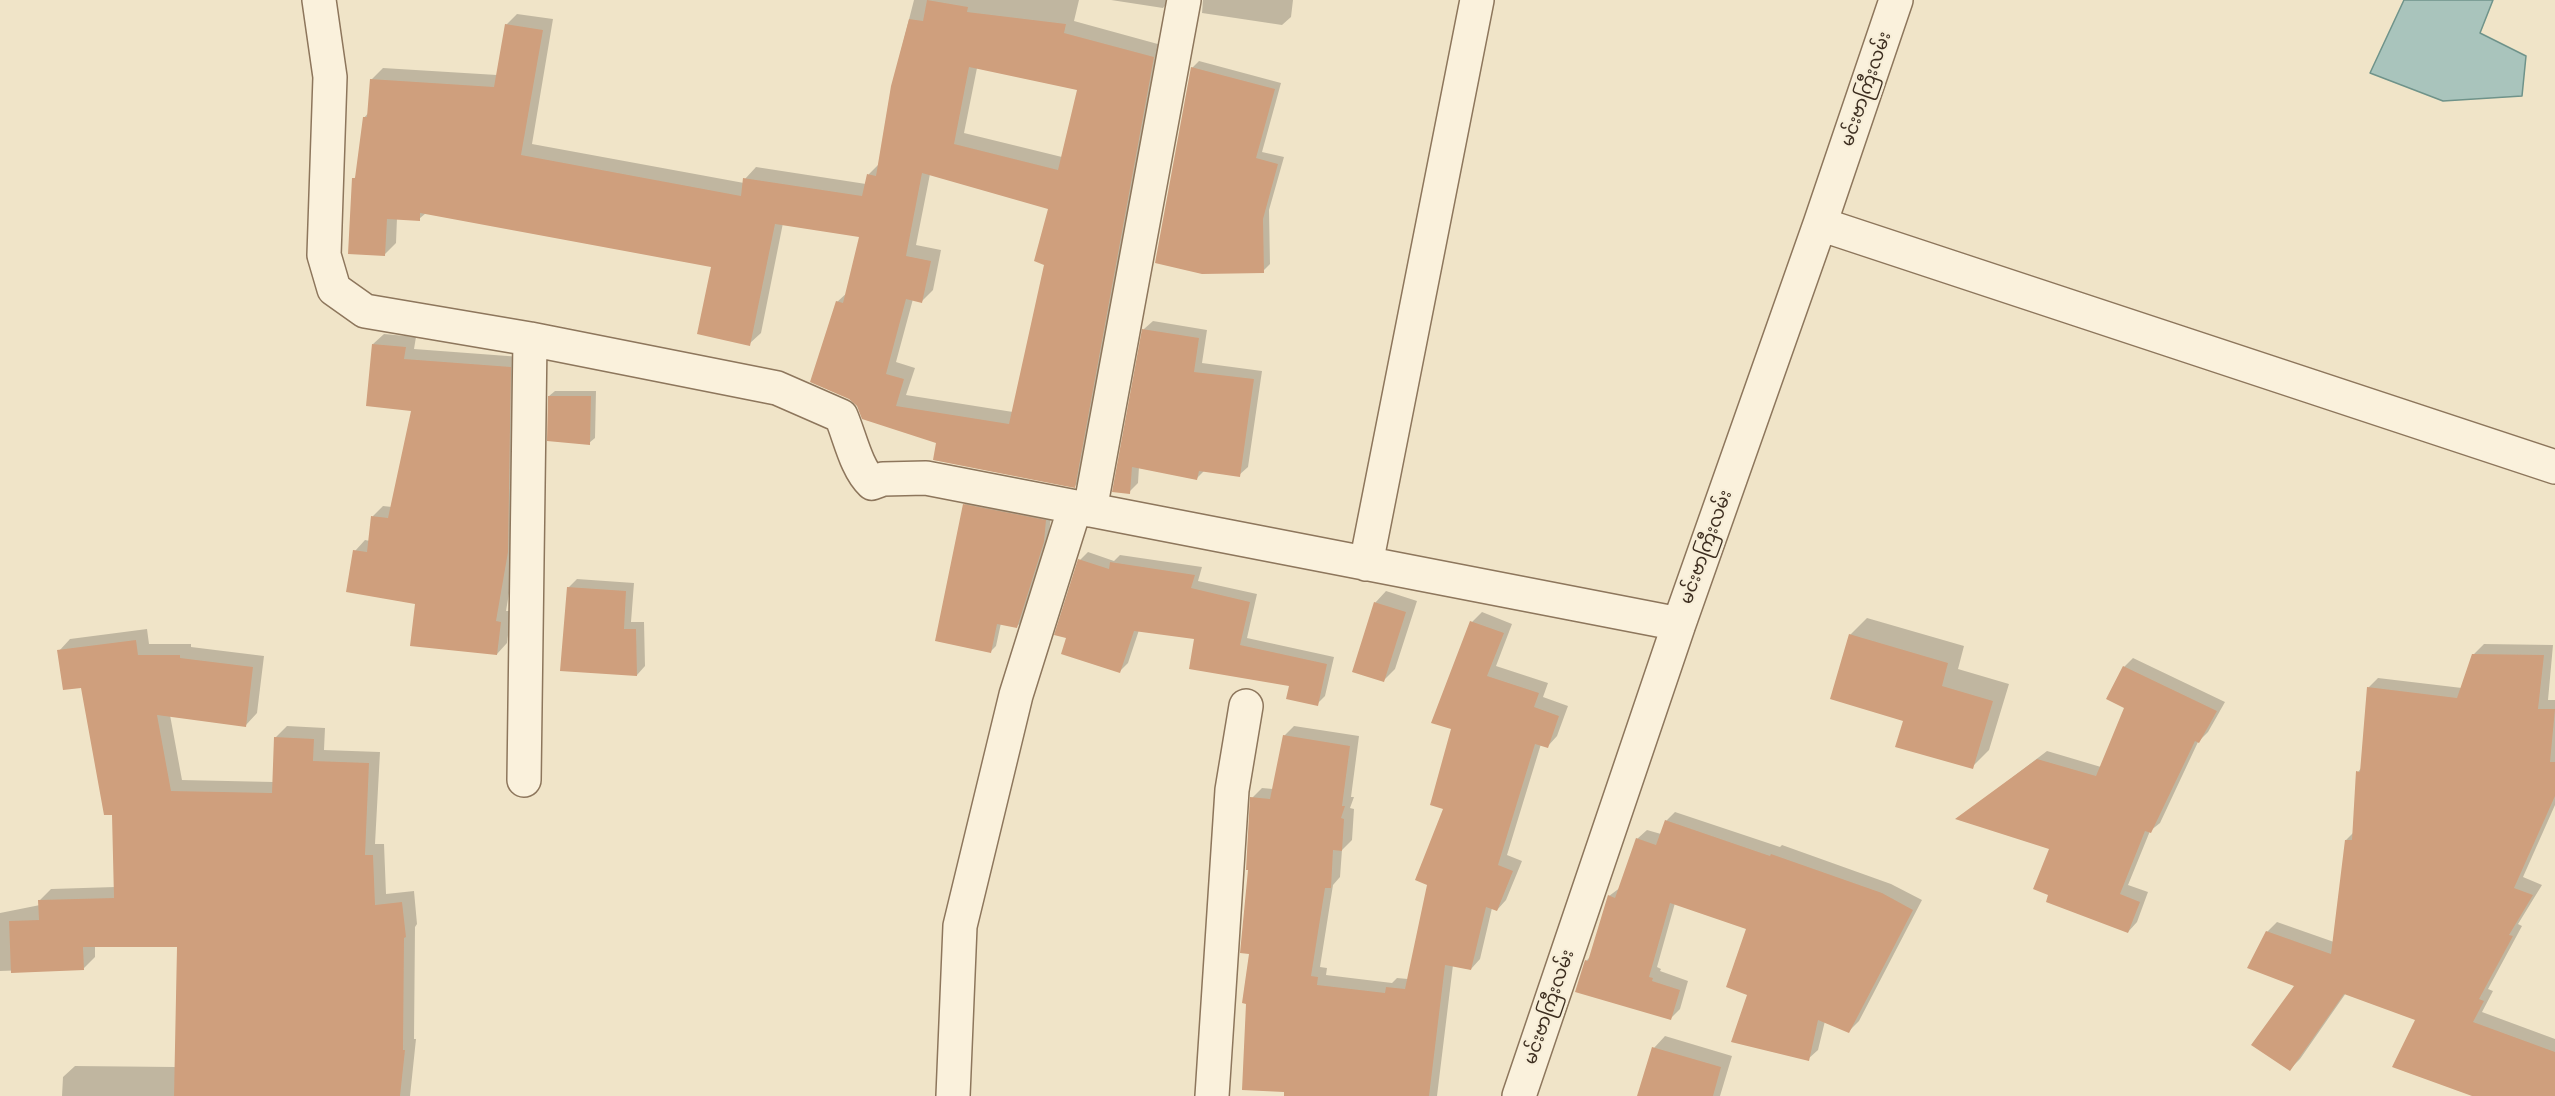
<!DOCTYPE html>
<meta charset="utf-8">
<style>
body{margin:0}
canvas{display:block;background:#f0e4c8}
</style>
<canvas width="2555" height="1096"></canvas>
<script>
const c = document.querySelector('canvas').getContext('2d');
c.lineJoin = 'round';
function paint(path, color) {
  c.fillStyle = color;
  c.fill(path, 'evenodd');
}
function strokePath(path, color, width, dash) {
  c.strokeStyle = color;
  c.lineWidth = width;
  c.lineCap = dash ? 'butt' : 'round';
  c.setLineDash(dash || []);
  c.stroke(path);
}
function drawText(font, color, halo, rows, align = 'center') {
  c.font = font + ' "Crimson Pro","Noto Sans Myanmar",serif';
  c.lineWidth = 4.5;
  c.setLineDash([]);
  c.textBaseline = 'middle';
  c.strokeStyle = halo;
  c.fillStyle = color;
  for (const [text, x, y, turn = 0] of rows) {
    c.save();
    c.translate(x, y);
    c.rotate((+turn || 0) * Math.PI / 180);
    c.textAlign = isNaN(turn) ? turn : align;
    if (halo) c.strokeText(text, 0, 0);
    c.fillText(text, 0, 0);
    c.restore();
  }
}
const water = new Path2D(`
 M2404 0H2493L2480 33 2526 56 2522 96 2443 101 2370 73Z`);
const shadow = new Path2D(`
 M914 0H1079L1074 21 1165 46 1086 475 1075 486 864 418 837 302 848 292 860 236 783 223 761 333 749 344 713 266 426 213 419 219 397 218 396 243 385 254 354 179 357 175 364 118 369 112 371 80 383 68 497 75 506 25 517 14 553 19 532 144 744 183 745 179 756 167 866 184 869 174 880 163 892 86ZM977 68 1078 89 1062 157 964 133ZM930 174 1049 208 1046 264 1013 412 906 395 915 368 896 362 913 299 922 301 933 290 941 250 916 245Z
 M1111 0H1170L1163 8Z
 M1203 0H1293L1291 17 1282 25 1202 13Z
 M1199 61 1281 83 1262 152 1284 157 1269 210 1270 264 1263 271 1192 68Z
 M1153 321 1207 330 1202 363 1262 371 1248 467 1239 475 1205 470 1197 478 1139 467 1138 483 1129 492 1144 329Z
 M384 334 416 337 414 349 521 357 518 540 506 611H511L507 643 497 654 416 603 355 551 365 540 370 541 373 516 383 506 392 507 413 410 373 344Z
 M555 391H596L595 438 589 443 549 396Z
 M970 499 1051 515 1049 535 1023 621 1017 626 1001 623 996 646 991 651 964 505Z
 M1088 552 1114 561 1120 555 1202 567 1198 581 1257 594 1247 638 1334 657 1325 696 1317 704 1291 685 1196 638 1139 630 1128 663 1120 671 1068 637 1080 560Z
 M577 579 634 583 631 622H644L645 666 637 675 568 588Z
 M1386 591 1417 601 1395 669 1384 680 1375 603Z
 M1482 612 1512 624 1496 666 1548 683 1543 697 1568 706 1557 736 1548 746 1541 744 1507 855 1522 861 1506 900 1497 910 1492 908 1480 959 1471 969 1453 965 1437 1096H1285L1251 953 1252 798 1262 788 1273 789 1284 736 1294 726 1359 736 1351 797H1354L1350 808 1354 809 1352 840 1342 850 1340 877 1333 885 1320 967 1327 968 1326 975 1392 983 1397 978 1408 979 1445 808 1453 728 1472 622Z
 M1867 618 1964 646 1958 669 2009 684 1989 750 1972 767 1904 720 1850 635Z
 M147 629 149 644H191V647L264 656 257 713 246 725 170 715 182 780 274 782 275 738 287 726 325 728 324 750 380 752 375 844H384L386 894 414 891 417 924 415 927 414 1039H416L410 1096H62L63 1077 75 1066 176 1067 179 946H95V957L84 968 0 971V913L40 905 39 901 51 889 115 887 114 813 82 686 59 651 70 639Z
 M2484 644 2553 645 2548 700H2555V805L2523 877 2542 885 2518 924 2522 926 2488 989 2493 991 2482 1012 2555 1039V1096H2476L2417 1019 2346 993 2300 1059 2290 1069 2297 985 2267 932 2277 922 2334 942 2346 840 2354 832 2358 772 2362 767 2368 688 2378 678 2462 688 2473 655Z
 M2133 658 2225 702 2208 732 2198 742 2160 823 2150 831 2128 885 2148 892 2137 922 2128 932 2051 848 1958 819 2047 751 2101 767 2126 707 2124 667Z
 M1675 812 1780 847 1782 845 1891 884 1922 900 1859 1021 1849 1031 1825 1021 1818 1050 1808 1059 1748 994V928L1675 903 1657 967 1661 969 1660 971 1688 981 1680 1009 1670 1019 1586 961 1592 955 1609 896 1621 887 1637 839 1647 830 1661 834 1666 821Z
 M1665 1036 1732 1056 1720 1096H1638L1654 1048Z`);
const building = new Path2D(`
 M927 0 968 7 967 12 1066 24 1064 33 1154 57 1075 488 933 460 936 443 862 419 857 406 849 399 810 382 836 301 843 303 859 237 775 224 750 346 697 334 711 267 420 213V221L387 219 385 256 348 254 352 178H355L363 117H367L370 79 494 87 505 24 543 30 521 155 741 196 743 178 862 196 867 174 876 176 891 86 909 19 923 21ZM969 67 1077 90 1058 170 954 144ZM922 173 1048 209 1034 261 1044 265 1009 424 896 406 904 379 886 374 906 299 922 303 931 261 906 256Z
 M1191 67 1275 89 1256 158 1278 164 1263 219 1264 273 1202 274 1155 263Z
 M1142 329 1199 338 1194 372 1254 379 1240 477 1199 471 1197 480 1132 467 1130 494 1112 492Z
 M372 344 406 347 404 359 511 367 508 552 496 621 501 622 497 655 410 646 415 604 346 592 353 550 367 552 371 516 388 518 411 411 366 406Z
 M548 396H591L590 445 547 441Z
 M963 504 1046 520 1044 542 1017 628 997 624 991 653 935 641Z
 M1078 559 1109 569 1110 562 1195 575 1191 588 1250 602 1240 645 1327 664 1318 706 1286 699 1289 686 1189 669 1194 639 1134 631 1120 673 1061 654 1066 638 1054 635Z
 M567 587 626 591 624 629H636L637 676 560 671Z
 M1374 602 1406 612 1384 682 1352 672Z
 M1470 621 1504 633 1487 676 1539 693 1534 707 1559 716 1548 748 1535 744 1498 865 1513 871 1497 911 1486 907 1471 970 1445 965 1429 1096H1284V1092L1242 1090 1246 1004 1242 1003 1249 954 1240 953 1248 870H1246L1250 797 1270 799 1283 735 1350 746 1342 806H1345L1341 818 1344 819 1342 851 1333 850 1331 888H1325L1311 976 1318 977 1317 985 1385 993 1386 987 1405 989 1427 885 1415 880 1443 809 1430 805 1451 729 1431 723Z
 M1849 634 1948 663 1942 686 1993 701 1973 769 1895 747 1903 721 1830 699Z
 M136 640 138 655H180V658L253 667 246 727 157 715 171 791 272 793 274 737 314 739 313 761 369 763 365 855H373L375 905 402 902 406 937 404 938 403 1050H405L400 1096H174L177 947H83L84 970 11 973 9 921 39 920 38 900 114 898 112 815H104L81 688 63 690 57 650Z
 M2472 654 2544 655 2538 709H2555L2550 762H2555V796L2514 888 2533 895 2509 935 2513 936 2479 999 2484 1001 2473 1022 2555 1052V1096H2472L2392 1067 2415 1020 2344 994 2290 1071 2251 1045 2294 986 2247 968 2266 931 2331 954 2345 840H2352L2356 771 2360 772 2367 687 2457 698Z
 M2123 666 2217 711 2199 743 2195 741 2151 833 2145 831 2120 894 2140 902 2128 933 2046 902 2048 895 2033 889 2049 849 1955 819 2037 759 2096 776 2124 708 2106 699Z
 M1665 820 1770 856 1771 854 1882 893 1913 910 1849 1033 1818 1020 1809 1061 1731 1042 1747 995 1726 987 1746 929 1670 903 1649 977 1653 978 1652 981 1680 990 1671 1020 1575 992 1585 960 1588 961 1608 895 1615 898 1636 838 1656 845Z
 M1652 1047 1721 1067 1713 1096H1637Z`);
const street = new Path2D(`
 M319 0 330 77 324 255 334 289 365 311 530 339 777 388 841 416C850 437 856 468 872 483L883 479 926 478 1679 624
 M1820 224 2555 467
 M1090 510 1184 0
 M1366 564 1477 0
 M524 780 530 339
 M953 1096 960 926 1016 695 1075 507
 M1212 1096 1232 790 1246 706
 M1519 1096 1679 624 1820 224 1896 0`);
const streetNames = [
 ["မင်းဗာကြီးလမ်း",1866,89,-71],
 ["မင်းဗာကြီးလမ်း",1706,547,-70],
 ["မင်းဗာကြီးလမ်း",1549,1007,-71]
];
paint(water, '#a9c4bc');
strokePath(water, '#6f938a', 1.5);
paint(shadow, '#0003');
paint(building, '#cf9f7d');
strokePath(street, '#8d765c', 36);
strokePath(street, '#faf1dc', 33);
drawText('18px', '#3d2e20', '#f7eed8', streetNames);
</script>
